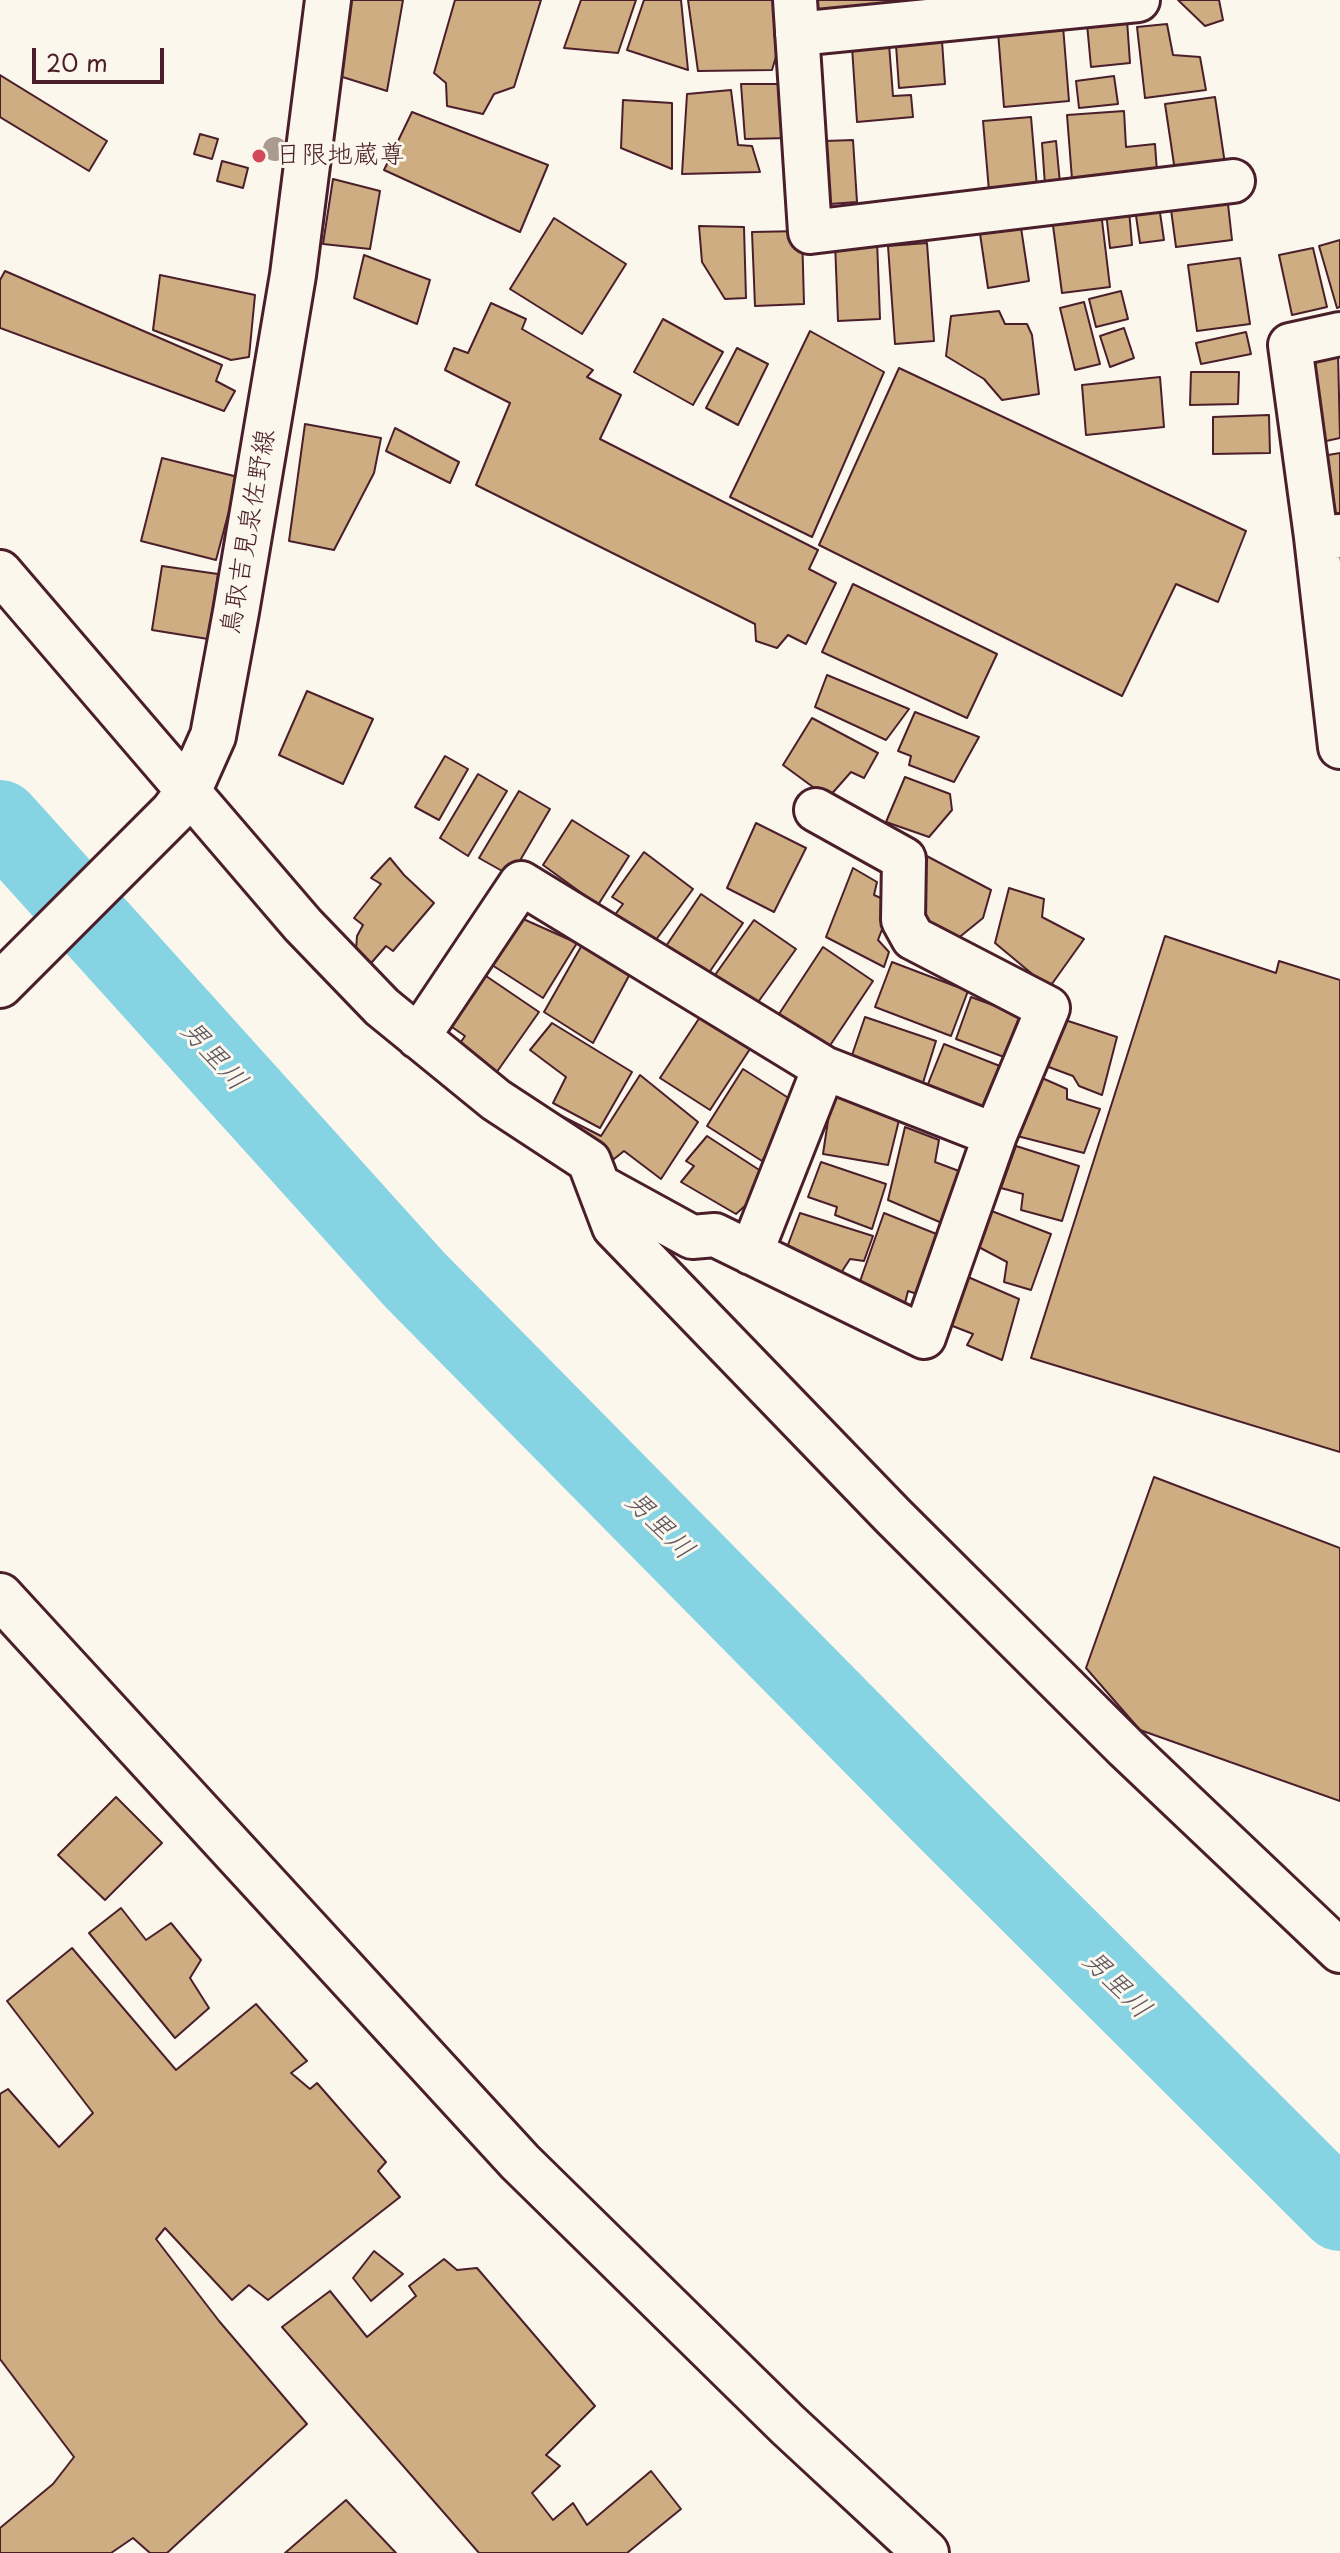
<!DOCTYPE html>
<meta charset="utf-8">
<style>
body{margin:0}
#map{position:relative;width:1340px;height:2553px;overflow:hidden;background:#fbf7ec;font-family:"Playpen Sans",sans-serif}
canvas{display:block}
.scale{position:absolute;left:32px;top:48px;width:132px;height:36px;box-sizing:border-box;border:4px solid #4a1f2b;border-top:0;padding-left:10px;font-size:24px;line-height:28px;white-space:nowrap;color:#4a1f2b;-webkit-text-stroke:6px #fbf7ec;paint-order:stroke}
</style>
<div id="map">
<canvas width="1340" height="2553"></canvas>
<div class="scale">20 m</div>
</div>
<script>
const c = document.querySelector('canvas').getContext('2d');
c.lineJoin = 'round';
function strokePath(path, color, width, dash) {
  c.strokeStyle = color;
  c.lineWidth = width;
  c.lineCap = dash ? 'butt' : 'round';
  c.setLineDash(dash || []);
  c.stroke(path);
}
function paint(path, color) {
  c.fillStyle = color;
  c.fill(path, 'evenodd');
}
function drawText(font, color, halo, rows, align = 'center') {
  c.font = font + ' "Playpen Sans","Klee One",sans-serif';
  c.lineWidth = 6;
  c.setLineDash([]);
  c.textBaseline = 'middle';
  c.strokeStyle = halo;
  c.fillStyle = color;
  for (const [text, x, y, turn = 0] of rows) {
    c.save();
    c.translate(x, y);
    c.rotate((+turn || 0) * Math.PI / 180);
    c.textAlign = isNaN(turn) ? turn : align;
    if (halo) c.strokeText(text, 0, 0);
    c.fillText(text, 0, 0);
    c.restore();
  }
}
const river = new Path2D(`
 M0 820 415 1280 940 1812 1340 2211`);
const building = new Path2D(`
 M346 0H403L387 91 333 74Z
 M455 0H541L514 87 494 94 483 114 447 106 446 83 434 73Z
 M581 0H636L618 53 564 48Z
 M644 0H681L688 70 627 50Z
 M688 0H775L781 40 772 70 698 71Z
 M815 0H919L920 10 817 19Z
 M1178 0H1219L1223 20 1205 26Z
 M1127 20 1130 63 1091 67 1087 24Z
 M1167 24 1173 55 1200 57 1206 90 1145 98 1137 27Z
 M1063 26 1069 101 1004 107 998 32Z
 M942 41 945 84 899 88 896 45Z
 M889 44 893 96 911 95 913 117 857 122 852 47Z
 M0 75 107 141 89 171 0 117Z
 M1114 76 1118 104 1079 108 1076 81Z
 M741 84H786L789 138 745 139Z
 M731 90 738 145 752 146 760 172 682 174 687 94Z
 M1215 97 1225 164 1175 171 1165 104Z
 M623 100 672 103V169L621 148Z
 M1124 111 1126 147 1155 144 1157 172 1072 179 1067 115Z
 M412 112 548 165 520 232 384 170Z
 M1031 117 1037 187 989 191 983 121Z
 M200 134 218 139 212 159 194 154Z
 M853 140 857 202 830 204 825 141Z
 M1056 141 1060 183 1045 185 1042 143Z
 M222 161 248 168 243 188 217 181Z
 M333 179 380 191 370 249 323 244Z
 M1227 195 1232 240 1176 247 1170 202Z
 M1159 206 1164 240 1140 243 1135 209Z
 M1129 210 1132 245 1110 248 1106 212Z
 M1101 212 1110 287 1062 293 1052 218Z
 M554 218 626 264 582 334 510 289Z
 M1020 221 1029 281 988 288 979 227Z
 M699 226 744 227 746 298 725 299 702 262Z
 M802 231 804 304 755 306 752 232Z
 M877 240 880 319 838 321 835 242Z
 M1340 240V307L1337 308 1319 246Z
 M927 243 934 341 895 344 888 246Z
 M1313 248 1327 307 1292 315 1279 255Z
 M364 255 430 280 417 324 354 298Z
 M1240 258 1250 324 1197 331 1188 265Z
 M5 271 222 365 216 381 235 391 224 411 0 328V280Z
 M160 275 255 295 249 357 231 360 153 330Z
 M1121 291 1128 319 1096 327 1089 299Z
 M1084 302 1100 364 1075 370 1060 308Z
 M491 303 526 319 522 329 593 370 587 377 621 395 600 439 818 550 809 569 836 583 806 644 788 635 777 648 756 641 755 624 476 485 510 403 445 370 454 348 468 353Z
 M999 311 1005 324H1027L1032 335 1039 394 1002 400 984 379 946 356 951 316Z
 M663 319 723 352 693 405 634 372Z
 M1124 328 1134 358 1110 367 1100 336Z
 M810 331 884 372 812 537 730 497Z
 M1246 332 1251 354 1201 364 1196 343Z
 M737 348 768 364 738 425 706 408Z
 M1338 353 1340 438 1317 443 1299 363Z
 M899 368 1246 531 1218 602 1176 584 1122 696 819 545Z
 M1191 372H1239L1238 404 1190 405Z
 M1160 377 1164 427 1086 435 1082 385Z
 M1269 415 1270 453 1213 454V417Z
 M305 424 381 438 374 473 334 550 289 541Z
 M395 428 459 462 450 483 386 451Z
 M1340 453V513L1332 514 1322 456Z
 M162 458 238 477 216 560 141 541Z
 M162 566 218 574 208 639 152 630Z
 M853 584 997 654 967 718 822 652Z
 M827 675 909 709 886 740 815 707Z
 M307 691 373 719 343 784 279 755Z
 M915 712 979 737 954 782 909 765 911 756 898 751Z
 M812 718 878 753 864 778 851 772 828 798 783 765Z
 M445 756 468 769 439 820 415 807Z
 M478 774 507 791 468 856 440 838Z
 M905 777 950 794 952 810 929 837 886 822Z
 M519 791 550 809 511 876 479 858Z
 M572 820 629 856 598 905 543 865Z
 M756 823 806 848 774 912 727 888Z
 M644 852 693 889 650 948 611 920 623 904 612 897Z
 M921 853 991 890 983 918 951 944 918 924Z
 M390 858 404 875 434 903 393 951 386 946 365 970 356 950 357 936 363 925 354 918 381 884 371 878Z
 M853 868 877 882 874 895 892 903 878 940 889 952 884 967 826 937Z
 M1009 888 1044 899 1042 917 1084 939 1049 988 995 943Z
 M701 894 743 923 704 980 662 952Z
 M521 918 577 943 543 998 492 965Z
 M754 920 796 949 756 1005 715 975Z
 M1165 936 1276 973 1279 961 1340 980V1452L1031 1358Z
 M582 945 631 972 593 1043 544 1012Z
 M823 947 873 981 829 1047 779 1014Z
 M892 962 968 991 951 1036 875 1007Z
 M486 976 539 1012 494 1076 456 1049 465 1036 449 1025Z
 M971 997 1020 1015 1004 1057 956 1039Z
 M700 1017 750 1049 710 1110 660 1078Z
 M865 1017 936 1041 922 1086 850 1061Z
 M1056 1017 1117 1037 1102 1095 1079 1086 1073 1076 1046 1066Z
 M552 1023 632 1072 600 1128 553 1103 566 1077 530 1050Z
 M944 1044 1005 1068 987 1113 926 1089Z
 M743 1069 798 1104 762 1161 707 1126Z
 M640 1075 698 1122 661 1179 624 1151 614 1159 541 1119 550 1110 601 1136Z
 M1042 1078 1067 1089V1099L1100 1109 1084 1153 1017 1136Z
 M832 1094 900 1116 888 1165 823 1154Z
 M905 1127 939 1140 935 1162 967 1174 949 1226 888 1200Z
 M707 1136 767 1175 758 1194 736 1214 681 1182 694 1166 686 1161Z
 M1016 1146 1079 1166 1062 1221 1021 1210 1023 1194 1001 1188Z
 M821 1162 886 1184 872 1229 835 1215 837 1207 808 1197Z
 M989 1210 1051 1234 1031 1290 1004 1282 1007 1262 973 1244Z
 M800 1213 873 1236 864 1261 850 1259 839 1276 786 1250Z
 M884 1213 944 1237 923 1296 908 1291 904 1307 858 1287Z
 M961 1274 1019 1299 1002 1360 967 1345 973 1334 945 1323Z
 M1154 1477 1340 1548V1801L1140 1730 1086 1668Z
 M116 1797 162 1843 105 1900 58 1855Z
 M121 1908 146 1940 171 1923 201 1960 190 1978 209 2008 175 2038 89 1933Z
 M72 1948 176 2070 256 2004 307 2061 291 2073 310 2089 317 2083 386 2162 378 2171 400 2197 268 2300 249 2285 232 2300 165 2228 156 2239 219 2321 307 2424 167 2553H150L133 2538 111 2553H0V2528L53 2484 74 2457 0 2359V2094L8 2089 59 2147 93 2113 7 2001Z
 M374 2251 403 2274 371 2301 353 2278Z
 M444 2259 457 2270 477 2268 595 2406 546 2455 560 2466 532 2493 553 2520 573 2503 587 2525 651 2471 681 2509 627 2553H479L282 2327 330 2291 367 2337 416 2296 409 2286Z
 M346 2500 396 2553H285Z`);
const minor = new Path2D(`
 M795 0 810 232 1233 181
 M797 34 1138 0
 M1340 334 1290 345 1316 537 1340 536
 M1316 537 1340 747
 M0 572 303 925 382 1007 496 1100 589 1161 614 1227 893 1516 1125 1747 1340 1951
 M418 1037 521 883 824 1068 995 1135
 M599 1186 692 1237 715 1235 924 1337 995 1135 1048 1008 913 938 903 920 904 859 816 810
 M751 1253 824 1068`);
const tertiary = new Path2D(`
 M0 1596 520 2162 788 2425 926 2553`);
const secondary = new Path2D(`
 M0 985 173 812 188 792 213 736 236 612 293 275 328 0`);
const trees = [
 [275,149]
];
const markers = [
 [259,156,8,"#d1495b"]
];
const poiNames = [
 ["日限地蔵尊",275,156]
];
const streetNames = [
 ["鳥取吉見泉佐野線",249,532,-80]
];
const waterNames = [
 ["男里川",213,1056,48],
 ["男里川",659,1526,45],
 ["男里川",1116,1985,45]
];
strokePath(river, '#85d3e3', 80);
paint(building, '#cfad82');
strokePath(building, '#4a1f2b', 2);
strokePath(minor, '#4a1f2b', 48);
strokePath(tertiary, '#4a1f2b', 50);
strokePath(secondary, '#4a1f2b', 50);
strokePath(minor, '#fbf7ec', 42);
strokePath(tertiary, '#fbf7ec', 44);
strokePath(secondary, '#fbf7ec', 44);
c.fillStyle = '#ab9a90';
for (const [x, y] of trees) {
  c.beginPath();
  c.arc(x, y, 12, 0, 2 * Math.PI);
  c.fill();
}
for (const [x, y, r, color] of markers) {
  const dot = new Path2D();
  dot.arc(x, y, r, 0, 2 * Math.PI);
  c.fillStyle = color;
  c.fill(dot);
  strokePath(dot, '#fbf7ec', 3);
}
drawText('26px', '#4a1f2b', '#fbf7ec', poiNames, 'left');
drawText('26px', '#4a1f2b', '#fbf7ec', streetNames);
drawText('italic 28px', '#5c5562', '#fbf7ec', waterNames);
</script>
